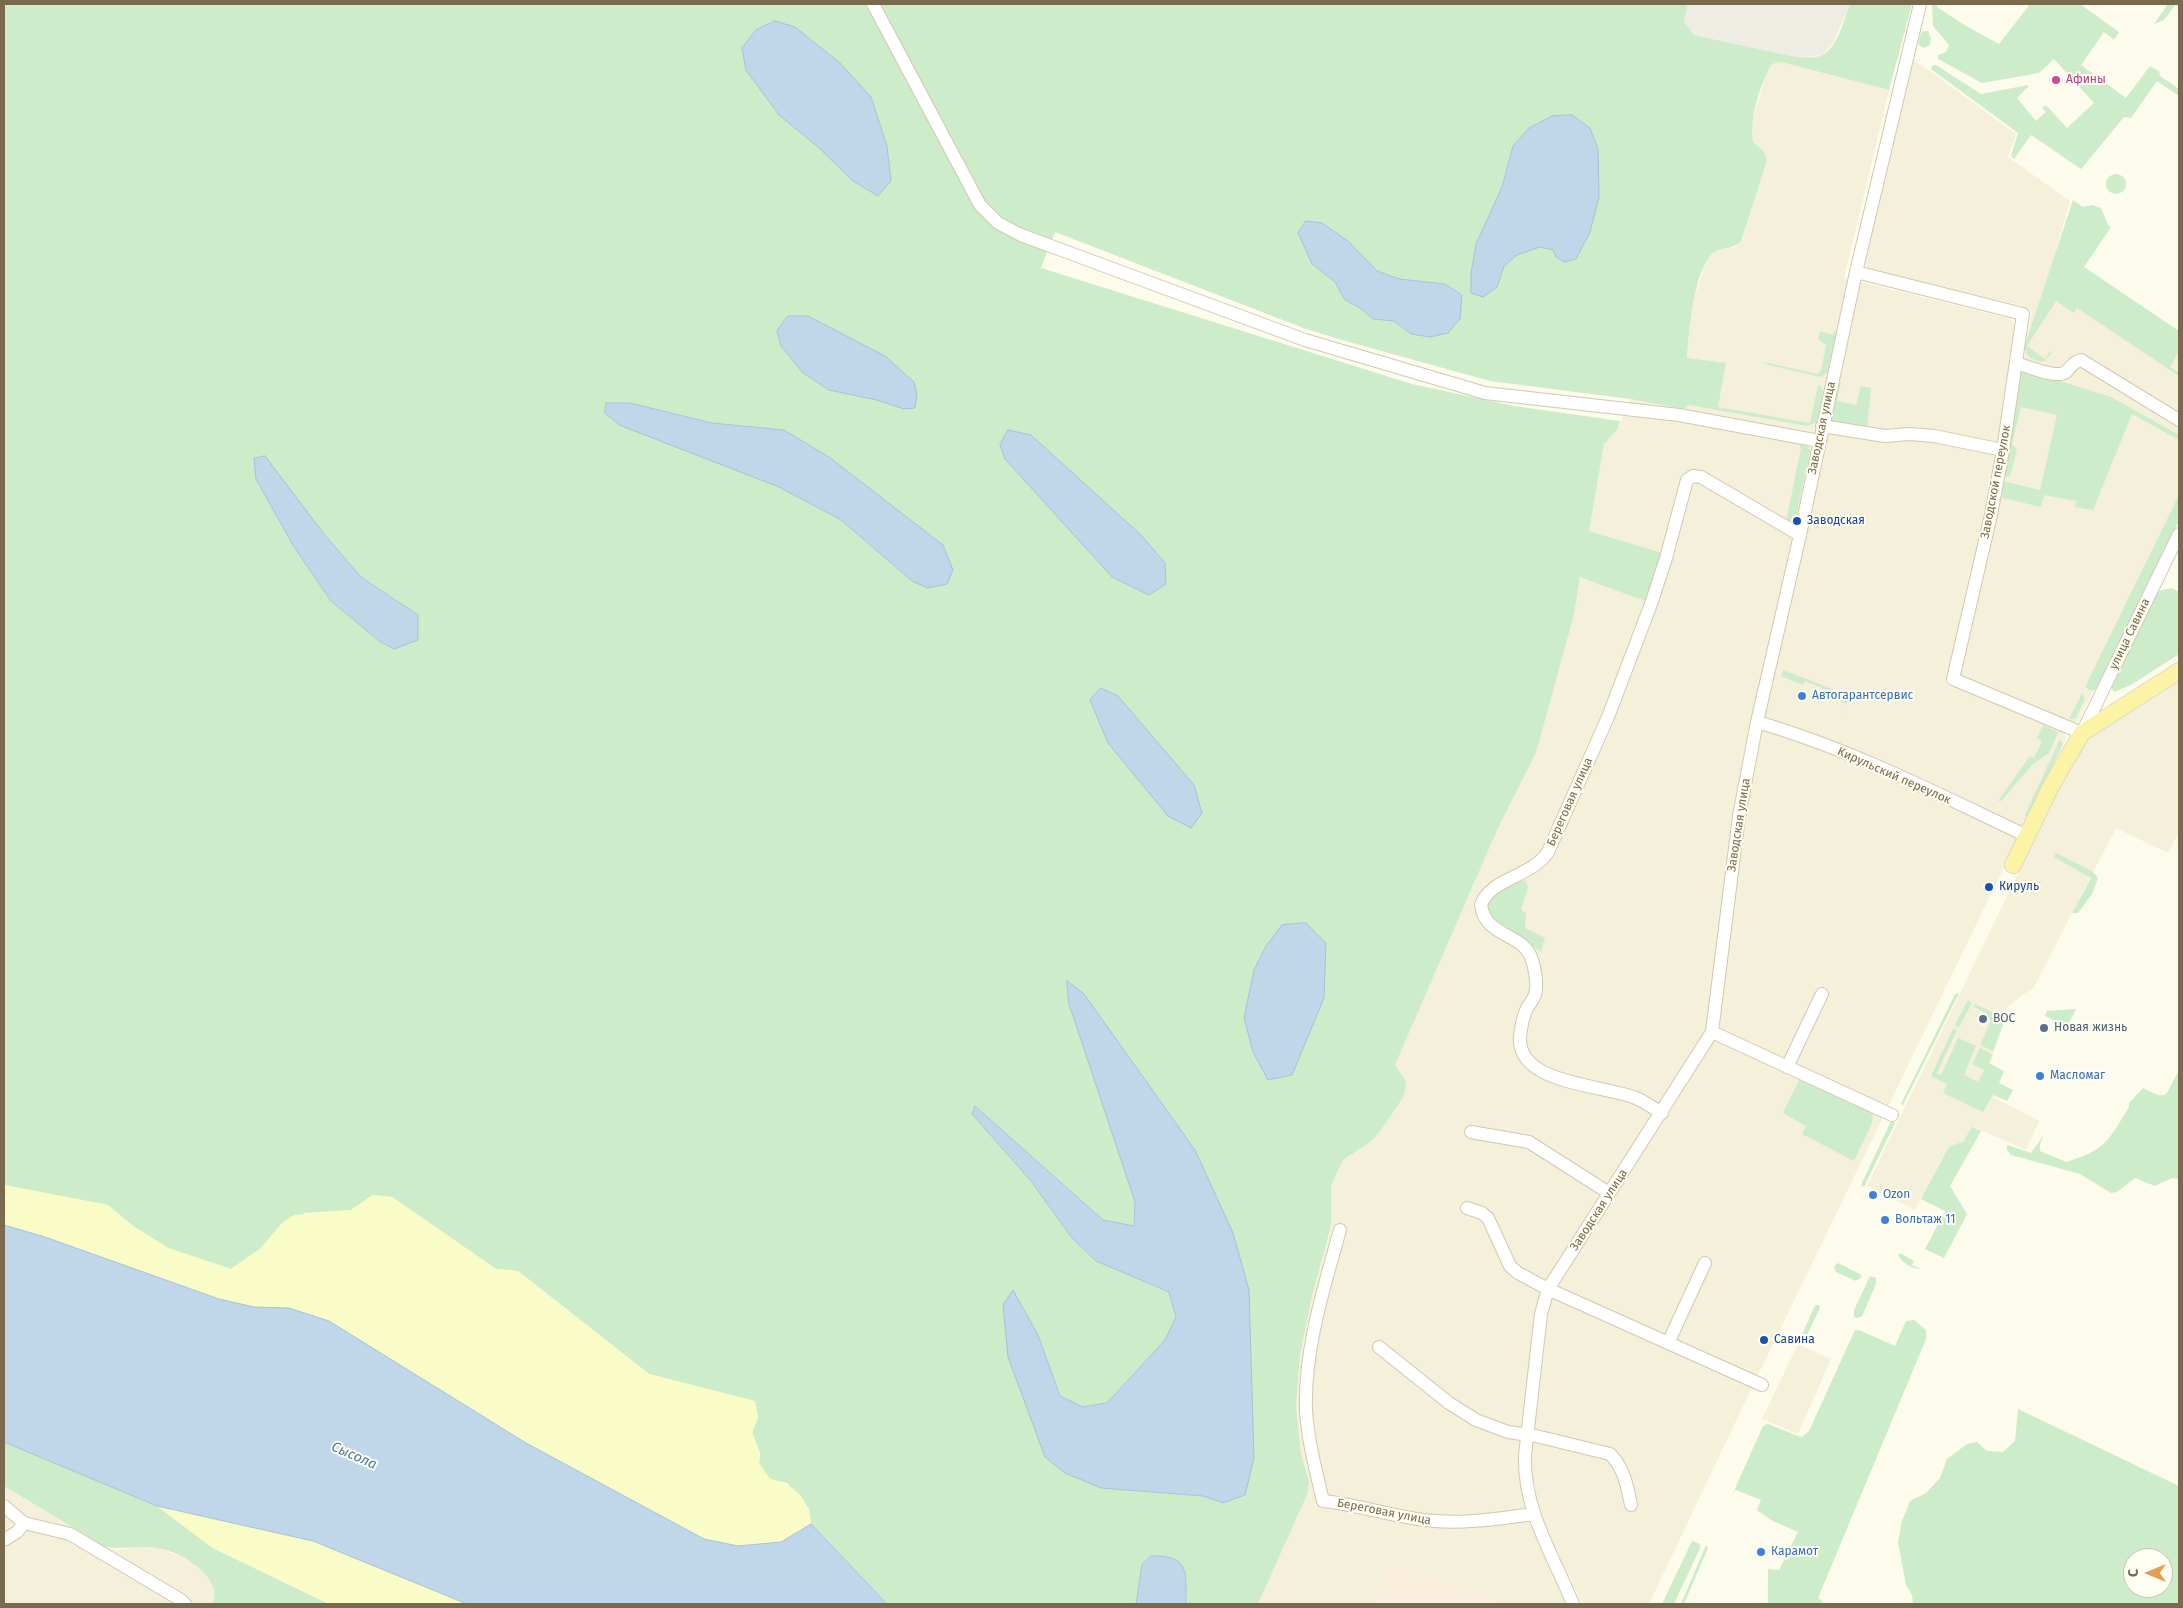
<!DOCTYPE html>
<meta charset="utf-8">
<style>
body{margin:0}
#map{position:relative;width:2183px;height:1608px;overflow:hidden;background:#fdfbec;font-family:"Fira Sans",sans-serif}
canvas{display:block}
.frame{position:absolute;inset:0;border:5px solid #7a6a4d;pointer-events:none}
.north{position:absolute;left:2123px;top:1548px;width:50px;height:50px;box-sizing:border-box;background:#fffef3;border:1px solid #cac3b1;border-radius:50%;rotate:270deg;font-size:14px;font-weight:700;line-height:20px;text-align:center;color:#7a6a4d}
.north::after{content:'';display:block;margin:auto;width:18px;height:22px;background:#e89c50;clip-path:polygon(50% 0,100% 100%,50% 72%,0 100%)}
</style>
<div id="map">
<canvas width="2183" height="1608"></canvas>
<div class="frame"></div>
<div class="north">С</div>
</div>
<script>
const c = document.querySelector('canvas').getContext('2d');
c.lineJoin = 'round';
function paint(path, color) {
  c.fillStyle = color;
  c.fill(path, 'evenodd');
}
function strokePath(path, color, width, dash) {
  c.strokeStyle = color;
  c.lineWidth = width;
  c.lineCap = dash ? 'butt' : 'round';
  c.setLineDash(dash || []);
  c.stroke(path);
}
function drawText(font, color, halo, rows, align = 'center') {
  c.font = font + ' "Fira Sans",sans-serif';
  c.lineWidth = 4;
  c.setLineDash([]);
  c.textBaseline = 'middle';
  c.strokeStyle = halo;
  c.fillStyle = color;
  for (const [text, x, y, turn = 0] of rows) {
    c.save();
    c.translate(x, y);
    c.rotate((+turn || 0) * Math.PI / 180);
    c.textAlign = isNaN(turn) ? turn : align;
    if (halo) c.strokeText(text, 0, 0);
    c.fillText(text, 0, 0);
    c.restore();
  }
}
const residential = new Path2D(`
 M1912 59 1930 71 2016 134 2008 157 2070 201 2056 249 2058 251 2179 332V519L2078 721 2074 724 1960 677 2032 313 2029 309 2019 305 1868 269 1865 265V254Z
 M1781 62 1889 90 1844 278 2011 319 2015 324 2016 333 2003 438 1951 684 2063 731 2066 739 1745 1402 1649 1604H1582L1568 1573 1562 1571 1568 1604H1258L1307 1495 1309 1482 1301 1454 1296 1406 1300 1355 1312 1296 1331 1226V1186L1343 1160 1372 1141 1378 1134 1406 1081 1395 1065 1498 828 1536 753 1580 577 1604 444 1618 429 1630 399 1683 409 1691 307 1707 260 1715 252 1723 249 1733 248 1742 242 1766 160 1763 150 1753 142 1750 129 1765 77 1772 64Z
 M2179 675V831L2168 853 2116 828 2034 987 2008 1006 2004 1016 2006 1017 1982 1087 1995 1098 2039 1121 2026 1150 1974 1127 1959 1155 1947 1149 1915 1210 1867 1186 2065 776 2082 748 2096 730Z
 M1798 1344 1831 1359 1798 1434 1762 1419Z
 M4 1486 105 1547 119 1550 140 1546 160 1548 197 1564 211 1580 215 1599 213 1604H4Z`);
const commercial = new Path2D(`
 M1392 1562 1465 1588 1504 1604H1374Z`);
const industrial = new Path2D(`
 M1688 4H1850L1833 43 1822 55 1804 57 1791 56 1694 35 1684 22Z`);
const green = new Path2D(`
 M4 4H1688L1684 22 1694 35 1791 56C1800 57 1814 59 1822 55 1838 47 1844 19 1850 4H1912L1889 90 1781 62 1772 64C1760 84 1749 119 1753 142L1763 150 1767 160 1741 242C1731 250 1721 247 1713 253 1693 272 1689 331 1687 358L1726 363 1718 407 1810 423 1818 386H1821L1823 392 1817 422 1807 426 1689 405 1684 409 1630 399 1490 381 1342 340 1306 329 1055 232 1041 268 1412 384 1514 406 1620 421 1618 429 1604 444 1589 531 1662 553 1648 602 1580 577 1574 614 1536 753 1498 828 1395 1065 1406 1081 1404 1096 1378 1134 1372 1141 1343 1160 1331 1186V1226L1312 1296 1300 1355 1296 1406 1301 1454 1309 1482 1307 1495 1258 1604H1186C1186 1572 1190 1555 1151 1556L1142 1565 1136 1604H887L811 1524 809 1509 787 1483 770 1479 759 1463 760 1453 752 1432 758 1417 754 1401 649 1374 518 1271 496 1269 392 1197 373 1195 351 1210 305 1213 282 1223 261 1248 231 1269 168 1248 133 1226 108 1205 4 1185ZM871 97 887 146 891 181H853L818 147ZM1529 128 1553 250 1540 247 1517 255 1504 266 1497 287 1471 273 1476 244 1502 187 1513 146ZM1298 233 1363 258 1376 271 1399 279 1445 284 1462 295 1411 334 1394 321 1373 319 1360 308 1345 300 1335 282 1312 264ZM630 403 712 423 784 430 912 581 841 520 779 487 606 404ZM256 479 324 534 361 577 398 601 394 649 379 641 331 601 294 547ZM1069 1004 1245 1495 1223 1503 1203 1496 1101 1488 1012 1291 1038 1335 1060 1396 1082 1407 1107 1403 1165 1340 1176 1317 1169 1292 1096 1261 1072 1238 1031 1181 972 1114 975 1106 1103 1220 1134 1226 1135 1202Z
 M1932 4H1936L1937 7 1966 26 1999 44 2030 4H2080L2119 32 2114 40 2104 32 2081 65 2126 98 2150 66 2159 71 2160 76 2179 89V96L2157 81 2131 118 2124 117 2081 169 2031 135 2014 159 2011 156 2018 133 1931 69 1933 65H1936L1981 94 2028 85V87L2017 98 2036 121 2046 112 2042 108 2046 105 2067 128 2094 103 2054 59 2039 73 1982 83 1938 59V55L1946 52 1949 45 1933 26Z
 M2168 4H2176L2164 20 2154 24Z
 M1924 31H1928L1931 39 1930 45 1923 48 1918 44 1921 33Z
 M2106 184a10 10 0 1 1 20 0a10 10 0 1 1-20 0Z
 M2073 200 2083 207 2092 205 2101 208 2108 225 2111 227 2084 267 2179 331V350L2170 367 2179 373V376L2077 308 2074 313 2056 301 2027 346 2045 359 2051 350V354L2043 362C2032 360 2025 357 2025 345Z
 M1820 331 1833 335 1834 331 1836 333 1827 373 1820 377 1765 364 1764 362 1817 374 1821 371 1826 345 1818 339Z
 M2025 370 2111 397 2179 435V440L2132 414 2093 510 2075 507 2076 501 2044 495 2041 507 1999 497 2003 481 2040 490 2057 415 2021 407 2012 444 2017 450 2010 477 2003 476 2020 371Z
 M1837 381 1841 382 1837 401 1856 405 1861 386 1871 388 1867 428 1833 421 1830 419Z
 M1799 444 1808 447 1810 451 1795 521 1792 523 1786 522 1801 448Z
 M2179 495V521L2096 689 2092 691 2085 687Z
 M2172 588 2179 592V654L2131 685 2114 692 2111 687 2158 591Z
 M1783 670 1840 692 1839 697 1848 701 1840 716 1846 704 1837 700 1839 695 1805 681 1803 685 1781 676Z
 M2082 693 2085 699 2075 719H2069Z
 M2043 725 2058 732 2049 753 2033 764 2001 801H1998L2030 756 2034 758 2042 741 2037 738Z
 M2060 739 2063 744 2028 816 2025 815Z
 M2056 853 2092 871 2098 878 2092 894 2078 913H2072L2091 878 2054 857Z
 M1525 880 1528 887 1521 910 1526 913 1525 928 1545 938 1541 952 1509 930 1496 926 1485 904 1495 893Z
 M1959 993 1903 1105 1901 1104 1955 994Z
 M1968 1000 1972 1003 1959 1027 1955 1025Z
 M1975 1004 2005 1018 1993 1051 1980 1045 1991 1021 1986 1018 1988 1014 1974 1007Z
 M2076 1009 2067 1027 2045 1016 2047 1011Z
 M1953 1029 1957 1030 1937 1073 1941 1075 1958 1038 1976 1046 1964 1075 1978 1082 1984 1070 1972 1064 1980 1048 1992 1054 1989 1063 2004 1071 1999 1083 2013 1090 2007 1101 1993 1095 1983 1112 1943 1093 1947 1084 1931 1076Z
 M2179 1071V1179L2172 1178 2155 1186 2135 1178 2117 1192 2111 1193 2080 1174 2011 1155 2007 1150V1145L2031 1153 2044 1135 2040 1144V1151L2066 1162C2106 1150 2108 1141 2129 1107V1103L2143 1088C2171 1103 2164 1094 2179 1071Z
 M1800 1078 1868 1110 1873 1115 1872 1123 1854 1161 1802 1134 1806 1126 1783 1113Z
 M1891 1121 1895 1123 1864 1187 1861 1185Z
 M1972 1127 1981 1131 1950 1186 1967 1214 1944 1258 1925 1249 1945 1211 1921 1199 1947 1150 1950 1146 1963 1142Z
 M1898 1254H1902L1914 1261 1912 1265 1921 1269C1913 1269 1901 1263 1898 1254Z
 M1838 1263 1860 1274 1862 1277 1856 1281 1836 1272 1834 1267Z
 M1870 1276 1876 1278V1284L1862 1316 1858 1318 1854 1317V1310Z
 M1815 1305H1819L1820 1308 1804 1341 1801 1342V1337Z
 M1914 1320 1926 1330V1339L1818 1598 1822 1601 1821 1604H1768V1569L1779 1570 1798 1532 1771 1520 1757 1510 1761 1500 1736 1490 1733 1493 1763 1426 1768 1424 1798 1436 1802 1437 1809 1431 1855 1330H1859L1895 1346 1906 1321Z
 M2018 1409 2179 1486V1604H1913L1912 1595 1906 1585 1898 1542 1902 1521 1910 1501 1926 1493 1940 1478 1947 1459 1967 1444 1977 1442 1987 1451 2003 1452 2015 1441ZM2133 1558H2163V1588H2133Z
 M4 1442 157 1506 213 1548 329 1604H213C223 1576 181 1552 158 1548 139 1545 123 1550 105 1547L4 1486Z
 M1692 1541 1700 1544V1548L1674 1604H1662Z
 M1706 1545 1708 1548 1684 1604H1681Z`);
const sand = new Path2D(`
 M4 1185 108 1205 133 1226 168 1248 231 1269 261 1248 282 1223 294 1215 351 1210 373 1195 392 1197 496 1269 517 1271 649 1374 755 1401 758 1417 752 1433 760 1453 759 1464 770 1479C796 1486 808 1497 811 1524L781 1542 738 1546 704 1539 526 1443 328 1321 289 1308 254 1307 219 1299 45 1237 4 1225Z
 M157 1506 313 1541 467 1604H329L213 1548Z`);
const water = new Path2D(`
 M775 21 795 27 840 63 871 97 887 146 891 181 878 196 853 181 818 147 779 115 746 70 742 48 756 30Z
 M1572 115 1590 128 1598 149 1599 197 1590 232 1576 259 1564 262 1556 257 1553 250 1540 247 1517 255 1504 266 1497 287 1483 297 1471 293V273L1476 244 1502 187 1513 146 1529 128 1552 116Z
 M1306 221 1322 223 1348 241 1377 271 1399 279 1445 284 1462 295 1460 319 1448 333 1430 337 1411 334 1394 321 1373 319 1360 308 1345 300 1335 282 1312 264 1298 233Z
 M788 316H808L885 356 914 382 917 395 915 408 904 409 877 400 829 390 803 373 781 346 777 331Z
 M606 403H630L712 423 784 430 829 457 943 545 953 570 947 584 928 588 912 581 841 520 779 487 619 425 605 413Z
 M1008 430 1031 435 1141 535 1165 563 1166 584 1149 595 1112 577 1005 459 1000 445Z
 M265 456 324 534 361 577 418 615V640L394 649 379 641 331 601 294 547 256 479 254 459Z
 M1101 688 1118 696 1194 785 1202 813 1191 828 1168 816 1108 743 1090 700Z
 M1306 923 1326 943 1324 998 1292 1075 1268 1080 1253 1052 1244 1018 1254 970 1266 946 1282 925Z
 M1067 981 1084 994 1195 1150 1233 1233 1249 1290 1254 1458 1245 1495 1223 1503 1203 1496 1101 1488 1065 1473 1045 1457 1008 1357 1003 1305 1013 1290 1038 1335 1060 1396 1083 1407 1107 1403 1165 1340 1176 1317 1169 1292 1096 1261 1072 1238 1031 1181 972 1114 975 1106 1103 1220 1134 1226 1135 1202 1069 1004Z
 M4 1225 45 1237 219 1299 254 1307 289 1308 329 1321 526 1443 704 1539 738 1546 781 1542 811 1524 887 1604H467L313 1541 157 1506 4 1442Z
 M1151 1556C1190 1555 1186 1572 1186 1604H1136L1142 1565Z`);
const minor = new Path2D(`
 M873 4 980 205 998 223 1021 235 1305 340 1485 393 1679 415 1819 441
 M1856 272 2023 314 2003 450 1991 515 1953 679 2082 733 2179 534
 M2016 363C2027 366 2056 379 2066 372 2071 367 2073 362 2081 360L2179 420
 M1822 426 1885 436 1909 434 1934 436 2003 450
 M1757 722C1851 749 1940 795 2027 836
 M1712 1032 1892 1115
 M1787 1067 1822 994
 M1662 1113C1653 1108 1645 1102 1636 1098 1606 1085 1517 1085 1520 1037 1521 1027 1523 1017 1527 1008 1530 1004 1533 999 1535 995 1538 984 1535 968 1531 957 1522 933 1485 937 1481 905 1490 878 1532 877 1548 852L1608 717 1651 604 1666 558 1687 480 1693 476 1701 477 1800 535
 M1471 1132 1529 1142 1609 1193
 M1467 1208 1482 1213 1488 1218 1510 1266 1518 1273 1548 1289 1762 1385
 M1340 1230C1324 1288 1304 1349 1306 1411 1308 1441 1316 1471 1323 1501 1361 1505 1396 1518 1434 1521 1467 1524 1501 1518 1534 1514
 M1668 1343 1705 1263
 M1379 1347 1449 1403 1476 1420 1508 1432 1536 1436 1610 1454C1624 1468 1627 1485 1631 1505
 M4 1506 24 1523 70 1534 181 1600 185 1604
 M4 1540 17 1532 24 1523
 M1573 1604C1553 1555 1523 1509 1525 1455L1541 1314 1548 1289 1712 1032 1739 816 1757 722 1800 535 1856 272 1920 4`);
const major = new Path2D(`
 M2013 865 2051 786 2082 733 2179 671`);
const markers = [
 [2056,80,5,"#d1479c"],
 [1797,521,5,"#1a4fb4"],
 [1802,696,5,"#3f7fe0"],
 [1989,887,5,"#1a4fb4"],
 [1983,1019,5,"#5c6f8a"],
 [2044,1028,5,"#5c6f8a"],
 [2040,1076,5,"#3f7fe0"],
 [1873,1195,5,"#3f7fe0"],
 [1885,1220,5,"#3f7fe0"],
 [1764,1340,5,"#1a4fb4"],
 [1761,1552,5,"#3f7fe0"]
];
const hotelNames = [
 ["Афины",2066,80]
];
const streetNames = [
 ["Заводская улица",1822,428,-78],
 ["Заводской переулок",1996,482,-79],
 ["улица Савина",2130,634,-64],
 ["Кирульский переулок",1894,776,24],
 ["Береговая улица",1570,802,-66],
 ["Заводская улица",1739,825,-81],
 ["Заводская улица",1599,1210,-57],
 ["Береговая улица",1384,1512,11]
];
const transitNames = [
 ["Заводская",1807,521],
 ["Кируль",1999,887],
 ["Савина",1774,1340]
];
const shopNames = [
 ["Автогарантсервис",1812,696],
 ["Масломаг",2050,1076],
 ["Ozon",1883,1195],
 ["Вольтаж 11",1895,1220],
 ["Карамот",1771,1552]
];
const serviceNames = [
 ["ВОС",1993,1019],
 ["Новая жизнь",2054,1028]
];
const waterNames = [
 ["Сысола",354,1456,24]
];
paint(residential, '#f5f0da');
paint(commercial, '#faeedd');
paint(industrial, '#efece4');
paint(green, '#cdecc9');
paint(sand, '#f9fcc6');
paint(water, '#bfd7e8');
strokePath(water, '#a5c3da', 1);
strokePath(minor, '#d1c8b0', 14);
strokePath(major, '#dcd8d1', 18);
strokePath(minor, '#fff', 12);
strokePath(major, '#fcf4a4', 16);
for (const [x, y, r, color] of markers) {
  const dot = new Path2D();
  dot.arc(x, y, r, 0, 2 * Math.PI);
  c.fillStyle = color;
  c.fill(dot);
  strokePath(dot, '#fffef3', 2);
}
drawText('12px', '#b23c85', '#fffef3', hotelNames, 'left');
drawText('12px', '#7a6a4d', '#fffef3', streetNames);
drawText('12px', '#164399', '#fffef3', transitNames, 'left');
drawText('12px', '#366cbe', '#fffef3', shopNames, 'left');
drawText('12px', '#4e5e75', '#fffef3', serviceNames, 'left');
drawText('italic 14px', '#4b799d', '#fffef3', waterNames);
</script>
